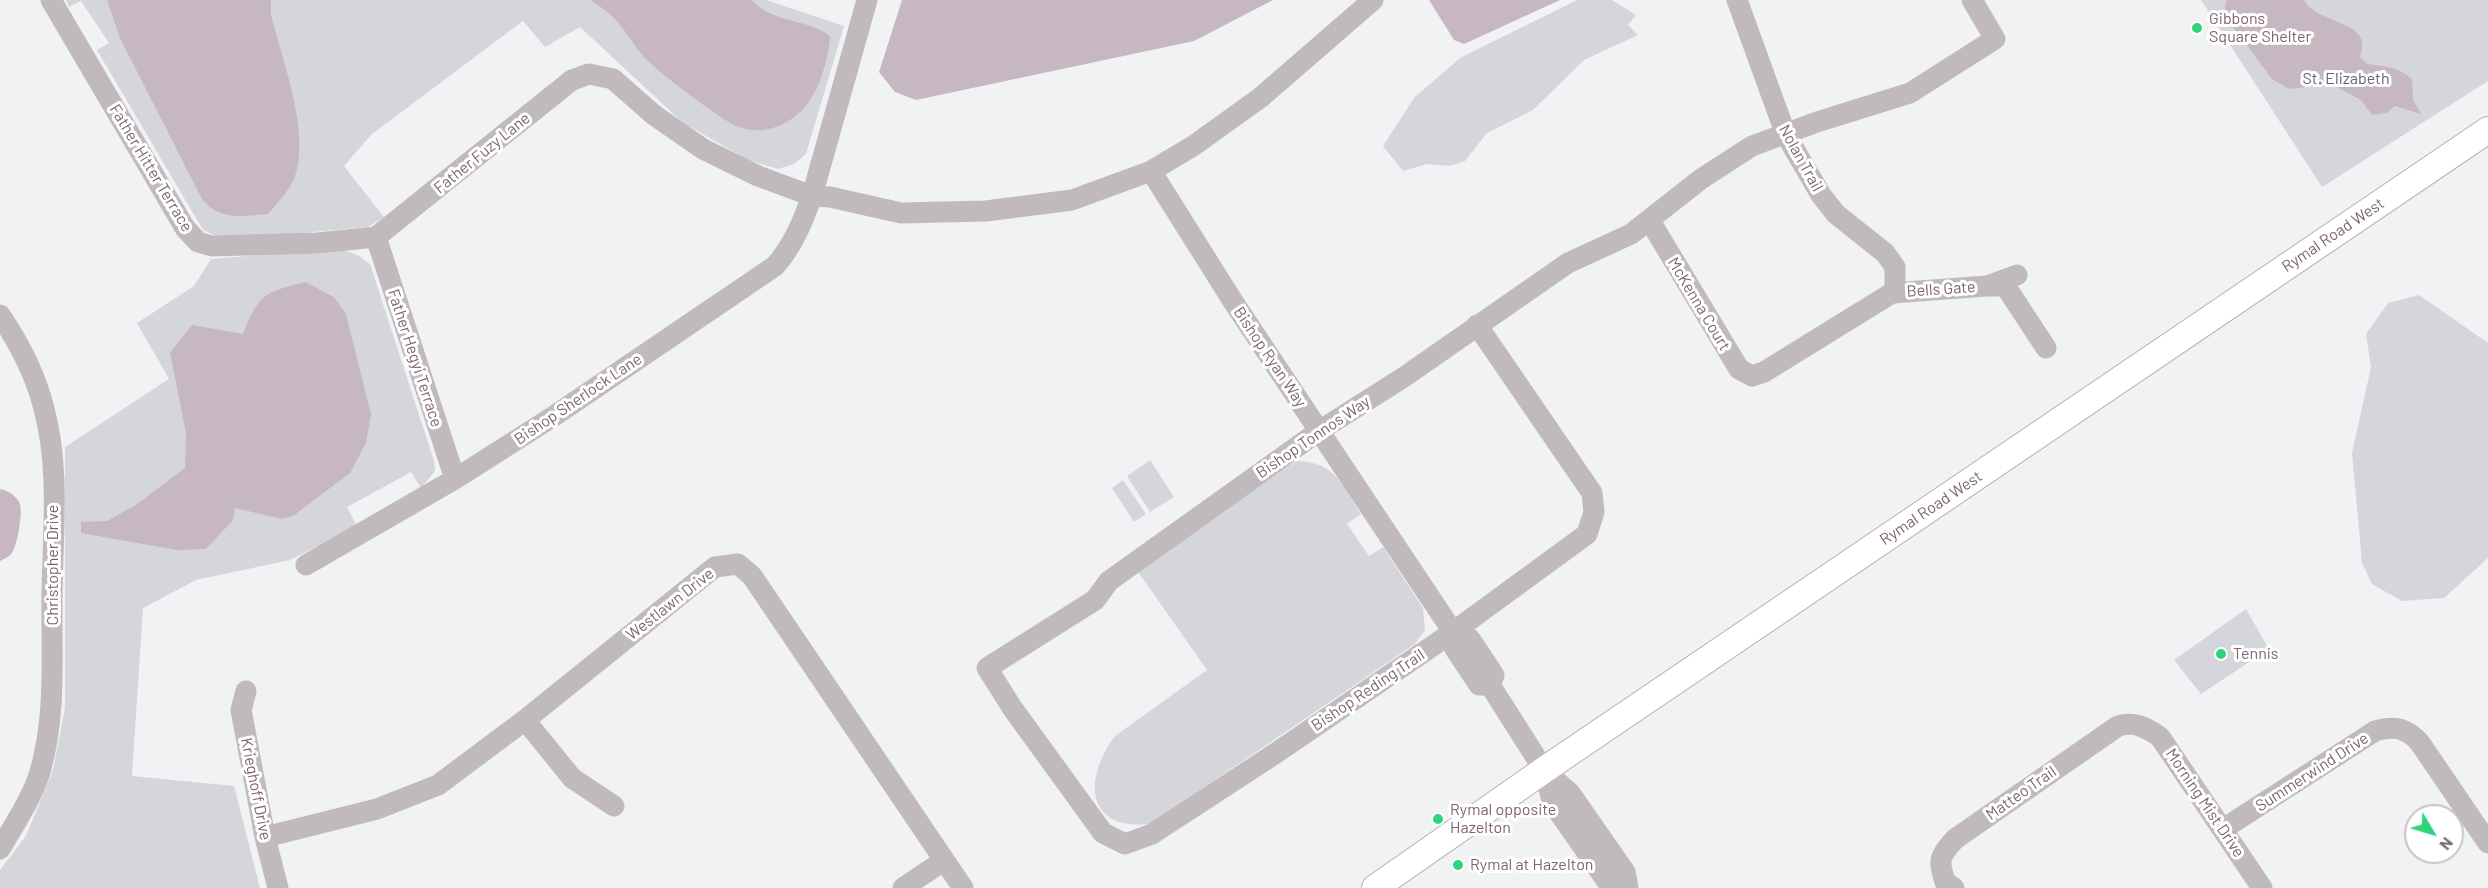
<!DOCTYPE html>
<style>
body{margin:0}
#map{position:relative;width:2488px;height:888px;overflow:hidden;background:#f0f2f3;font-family:Barlow,sans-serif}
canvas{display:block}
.north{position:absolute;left:2404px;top:804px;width:60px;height:60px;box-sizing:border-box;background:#fff;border:2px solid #cbc1c5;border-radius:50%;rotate:128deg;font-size:16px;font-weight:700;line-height:24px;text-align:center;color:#7e656d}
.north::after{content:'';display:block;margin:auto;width:21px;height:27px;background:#2fd47a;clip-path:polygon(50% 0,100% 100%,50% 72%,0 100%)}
</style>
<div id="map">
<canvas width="2488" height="888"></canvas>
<div class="north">N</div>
</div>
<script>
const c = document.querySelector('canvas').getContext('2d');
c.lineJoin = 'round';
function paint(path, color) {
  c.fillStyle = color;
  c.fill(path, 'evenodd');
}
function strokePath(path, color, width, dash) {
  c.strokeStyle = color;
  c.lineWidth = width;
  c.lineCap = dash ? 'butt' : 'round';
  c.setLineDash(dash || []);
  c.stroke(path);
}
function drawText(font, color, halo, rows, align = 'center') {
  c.font = font + ' Barlow,sans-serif';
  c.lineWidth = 6;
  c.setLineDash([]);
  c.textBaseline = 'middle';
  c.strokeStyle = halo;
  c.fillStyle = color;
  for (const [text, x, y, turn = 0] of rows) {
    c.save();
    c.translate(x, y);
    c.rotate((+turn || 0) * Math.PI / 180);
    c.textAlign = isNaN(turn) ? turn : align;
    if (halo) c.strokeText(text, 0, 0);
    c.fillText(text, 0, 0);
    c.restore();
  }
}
const green = new Path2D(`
 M66 0H766L844 26 806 154 794 164 778 169 748 160 682 122 580 27 545 47 523 21 372 134 344 166 384 217 368 227 225 240 203 230 97 50 109 43 81 1 69 7Z
 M1577 0H1612L1636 15 1628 25 1638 35 1584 60 1533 110 1487 133 1465 161 1449 166 1427 164 1403 171 1383 146 1414 98 1460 58Z
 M2201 0H2488V81L2322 187Z
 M340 248 359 256 370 264 434 461 435 471 421 488 411 472 347 507 357 526 290 560 196 580 143 608 132 776 234 786 260 888H0V870L26 836 53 770 65 708V447L169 379 137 323 194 286 211 259Z
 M2419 295 2488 343V558L2444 598 2402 601 2372 584 2362 563 2352 453 2371 367 2366 334 2388 303Z
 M1150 460 1174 497 1150 512 1127 476Z
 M1296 461C1336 462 1341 484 1361 514L1347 524 1369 556 1383 547 1423 608 1425 630 1415 644 1150 824C1084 831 1084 777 1115 736L1207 670 1136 569Z
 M1123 480 1146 514 1134 522 1112 488Z
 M2246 609 2269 649 2201 694 2174 660Z`);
const water = new Path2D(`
 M107 0H271V15C282 59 309 129 296 173 292 188 278 202 268 214 242 216 220 221 202 199L120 38Z
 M591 0H752C773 24 807 18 830 36 828 63 817 101 794 117 779 129 758 134 739 127 722 121 661 74 647 60 636 49 629 35 619 24 612 15 601 7 591 0Z
 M902 0H1273L1194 41 916 100 895 92 879 72Z
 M1429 0H1560L1464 44 1454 40Z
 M2226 0H2304C2313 20 2361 22 2362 43 2363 47 2361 53 2360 57L2367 64C2384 66 2399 67 2412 79L2413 100 2421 114 2395 106 2386 113 2372 115 2361 100 2331 84 2289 89 2272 79 2224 15Z
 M305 282 334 297 346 314 371 414 366 443 350 473 293 516 282 519 235 508 233 520 206 549 177 550 81 533V522L107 521 136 505 185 468 186 433 170 353 192 325 243 334C260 293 263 293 305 282Z
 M0 489C7 490 15 495 19 502 24 509 17 546 12 553 9 557 4 559 0 561Z`);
const minor = new Path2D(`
 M51 0 185 228 198 242 212 246 317 243 376 237
 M1737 0 1786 135 1821 195 1836 214 1885 253 1895 267V293
 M1151 171 1234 303 1453 632 1455 649 1479 685H1490
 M1650 221 1739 369 1752 376 1764 372 1892 293 1987 286 2017 275
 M376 237 572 80 589 74 613 79 654 115 703 149 758 176 812 196 830 197 901 213 986 211 1072 200 1151 171 1193 146 1260 98 1373 0
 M376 237 455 479
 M1987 286H2003L2008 290 2046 348
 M0 315C19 343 36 376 44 409 60 468 53 531 52 591 51 652 57 712 40 772 32 798 14 825 0 849
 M1477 325 1592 493 1594 512 1587 534 1453 632 1276 753 1152 834 1125 844 1103 833 1013 709 987 668 1095 600 1109 581 1319 431 1404 377 1568 263 1631 234 1701 179 1752 146 1817 122 1910 93 1995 39 1972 0
 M306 565 455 479 554 416 775 266C793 246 803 221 812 196L867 0
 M1453 632 1470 639 1494 675 1490 685
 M1490 685 1544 770 1570 793 1625 872 1628 888
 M246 691 241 710 265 837 278 888
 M525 720 572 778 614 806
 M1544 770 1553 804 1609 884 1616 888
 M2223 829 2375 731C2394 725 2407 728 2420 743L2488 843
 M265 837 377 809 438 785 525 720 715 567 738 564 752 576 963 888
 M903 888 943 861
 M1954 888 1945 882C1938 859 1939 857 1955 839L2118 726C2134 721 2146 727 2160 737L2262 888`);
const major = new Path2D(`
 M1375 888 1544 770 2488 130`);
const markers = [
 [2197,28,6,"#2fd47a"],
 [2221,654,6,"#2fd47a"],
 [1438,819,6,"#2fd47a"],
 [1458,865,6,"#2fd47a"]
];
const poiNames = [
 ["Gibbons",2209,19],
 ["Square Shelter",2209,37],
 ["Tennis",2233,654],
 ["Rymal opposite",1450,810],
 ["Hazelton",1450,828],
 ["Rymal at Hazelton",1470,865]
];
const parkNames = [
 ["St. Elizabeth",2346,79]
];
const streetNames = [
 ["Father Fuzy Lane",482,153,-39],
 ["Nolan Trail",1801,158,61],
 ["Father Hitter Terrace",151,168,59],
 ["Rymal Road West",2333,235,-34],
 ["Bells Gate",1941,289,-4],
 ["McKenna Court",1699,304,59],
 ["Bishop Ryan Way",1270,357,56],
 ["Father Hegyi Terrace",415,358,72],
 ["Bishop Sherlock Lane",578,399,-34],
 ["Bishop Tonnos Way",1313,437,-34],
 ["Rymal Road West",1931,508,-34],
 ["Christopher Drive",53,565,-90],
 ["Westlawn Drive",670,604,-38],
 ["Bishop Reding Trail",1368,690,-34],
 ["Summerwind Drive",2312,772,-33],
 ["Krieghoff Drive",256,789,79],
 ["Matteo Trail",2021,793,-35],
 ["Morning Mist Drive",2205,803,56]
];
paint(green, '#d4d6dc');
paint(water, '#c6b7c0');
strokePath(major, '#b5aeb0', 28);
strokePath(minor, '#c1babc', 21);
strokePath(major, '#fff', 26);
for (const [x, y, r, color] of markers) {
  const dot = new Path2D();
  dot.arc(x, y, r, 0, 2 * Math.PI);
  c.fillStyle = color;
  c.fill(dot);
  strokePath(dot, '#fff', 2);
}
drawText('16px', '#7e656d', '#fff', poiNames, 'left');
drawText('16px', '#636376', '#fff', parkNames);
drawText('16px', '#7e656d', '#fff', streetNames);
</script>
